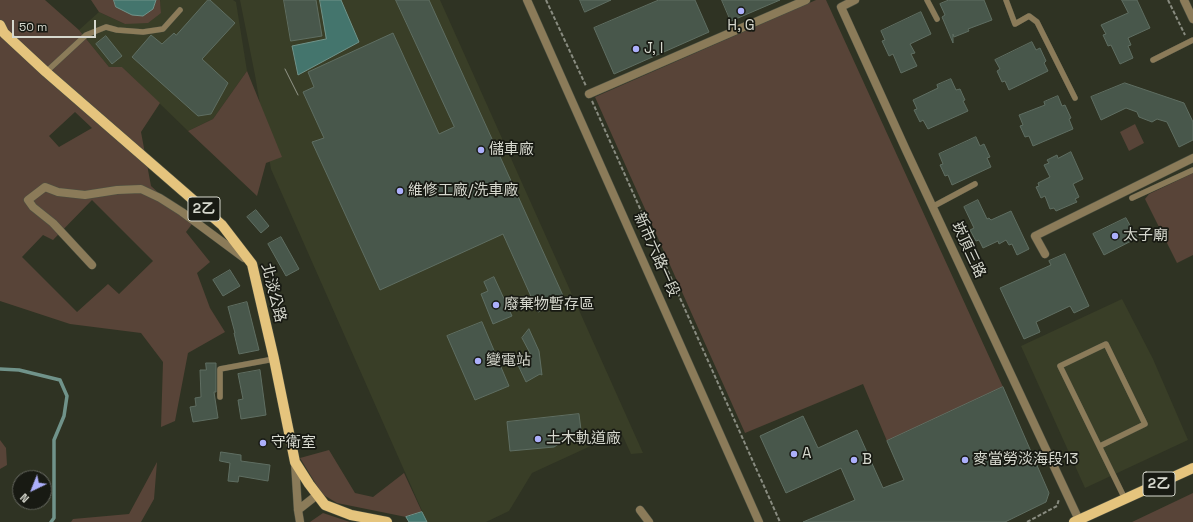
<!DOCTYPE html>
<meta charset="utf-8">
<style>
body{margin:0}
#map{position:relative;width:1193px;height:522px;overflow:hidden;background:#2f3323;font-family:"Space Grotesk",sans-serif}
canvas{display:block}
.north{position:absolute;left:12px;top:470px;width:40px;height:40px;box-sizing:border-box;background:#181a13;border:1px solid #64665e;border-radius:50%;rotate:223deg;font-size:11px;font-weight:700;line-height:16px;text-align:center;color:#d6d8ce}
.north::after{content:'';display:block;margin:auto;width:14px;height:18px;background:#acaffb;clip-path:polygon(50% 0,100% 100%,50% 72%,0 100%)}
.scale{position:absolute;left:12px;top:20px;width:84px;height:18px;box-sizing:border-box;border:2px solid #d6d8ce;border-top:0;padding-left:5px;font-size:12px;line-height:14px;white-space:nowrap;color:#d6d8ce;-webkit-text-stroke:3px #181a13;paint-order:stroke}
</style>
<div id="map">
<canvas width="1193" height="522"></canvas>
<div class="north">N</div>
<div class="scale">50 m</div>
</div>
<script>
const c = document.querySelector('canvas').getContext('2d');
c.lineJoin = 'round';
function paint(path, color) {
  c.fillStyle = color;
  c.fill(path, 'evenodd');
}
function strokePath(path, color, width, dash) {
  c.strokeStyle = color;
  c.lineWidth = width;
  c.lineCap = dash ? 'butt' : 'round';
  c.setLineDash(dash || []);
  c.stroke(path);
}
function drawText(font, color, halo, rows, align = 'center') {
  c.font = font + ' "Space Grotesk","Noto Sans TC",sans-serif';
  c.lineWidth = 3.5;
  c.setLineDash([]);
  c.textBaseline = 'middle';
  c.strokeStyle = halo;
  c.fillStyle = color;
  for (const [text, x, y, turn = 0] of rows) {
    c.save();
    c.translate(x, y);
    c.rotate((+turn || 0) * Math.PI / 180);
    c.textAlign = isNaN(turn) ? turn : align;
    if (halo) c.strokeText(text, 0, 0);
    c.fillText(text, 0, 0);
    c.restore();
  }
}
const built = new Path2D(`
 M160 0H233L236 2 247 71 213 119 188 131 122 67H109L79 30 99 12 125 24 161 13Z
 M240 0H440L643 453 631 454 621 432 532 473 509 511 486 522H427L271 169 255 75Z
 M1122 299 1153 359 1188 440 1085 488 1021 346Z`);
const green = new Path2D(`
 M0 0H45L79 30 109 67H122L160 103 141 132 151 186 192 224 186 232 210 262 197 273 210 308 225 332 188 353 175 421 161 427 163 362 141 333 70 324 0 301ZM75 112 92 128 59 147 49 136ZM92 200 153 261 119 294 108 284 77 312 22 257 43 235 53 240Z
 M91 0H114L116 7 153 9 156 0H160L161 13 148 23 125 24 99 12Z
 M816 0H826L1003 387 887 441 863 384 745 433 595 97Z
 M247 71 282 157 266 163 257 196 188 131 213 119Z
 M1135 124 1144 143 1129 151 1120 132Z
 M1193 173V255L1177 263 1145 199 1149 194Z
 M0 440 6 448 7 465 0 469Z
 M329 450 355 493 373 497 404 473 422 512 406 517 337 503 322 494 300 458Z
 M157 462 154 499 141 522H71L73 519 129 514Z
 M1193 493V522H1132Z
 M323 513 350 522H310Z`);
const water = new Path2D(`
 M114 0H156L153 9 143 16 132 15 116 7Z
 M320 0H341L359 42 298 75 292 46 326 39Z
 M422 512 427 522H409L406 517Z`);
const stream = new Path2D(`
 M0 369 19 370 60 380 67 396 64 416 54 440V518L51 522`);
const building = new Path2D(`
 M208 0H210L235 23 202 59 228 83 211 114 198 116 132 57 151 35 162 44 174 33 176 35Z
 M284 0H316L322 36 291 41Z
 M396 0H429L565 300 538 312 503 234 380 290 312 142 324 138 303 92 314 87 308 72 393 33 439 134 454 127Z
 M580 0H611L585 12Z
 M659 0H695L709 32 614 74 594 28Z
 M722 0H780L731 21Z
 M949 0H984L992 20 968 29 969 31 954 37 953 34V43L942 17 945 15 940 4Z
 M1122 0H1137L1150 28 1128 38 1131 45 1128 46 1133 58 1120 64 1111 45 1108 46 1103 35 1106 34 1101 25 1128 13Z
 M921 12 931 34 910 44 915 53 911 54 917 66 901 73 893 54 889 56 882 41 885 40 881 31Z
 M106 36 122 56 112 64 96 44Z
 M1032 42 1036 50 1040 48 1046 61 1044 63 1048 71 1009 90 1005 81 1002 82 997 71 1000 69 995 60Z
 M951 79 956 90 960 89 965 100 963 101 968 111 928 129 923 120 920 122 914 110 917 109 913 100 938 88 937 85Z
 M1125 83 1184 103 1193 122V140L1179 147 1167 122 1157 119 1152 122 1139 117 1137 112 1126 108 1101 120 1091 97Z
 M1058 96 1062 106 1065 105 1071 118 1069 119 1073 129 1033 146 1029 136 1025 137 1020 126 1023 125 1019 115 1045 105 1044 102Z
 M976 137 980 146 984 144 990 157 987 158 991 167 952 185 948 175 945 176 940 165 943 164 939 154Z
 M1071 152 1083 179 1073 184 1079 197 1075 199 1077 202 1056 211 1054 208 1050 209 1045 196 1041 198 1036 187 1039 186 1038 183 1050 177 1044 165 1049 163 1047 160 1057 155 1058 158Z
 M978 200 987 219 989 218 991 220 1011 211 1029 249 1017 255 1012 244 1009 245 1006 240 999 244 998 241 983 248 979 240 976 241 970 230 974 228 964 207Z
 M256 210 269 226 261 233 247 217Z
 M1126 218 1137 238 1104 255 1093 234Z
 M281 237 299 269 286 276 268 244Z
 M1065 254 1089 306 1074 313 1070 306 1036 322 1040 332 1024 339 1000 288 1051 265 1049 261Z
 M230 270 240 286 223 296 213 280Z
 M494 277 512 316 493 324 481 294 488 291 484 282Z
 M247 302 259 350 239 354 234 333H235L228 307Z
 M482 322 509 386 475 400 447 336Z
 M529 329 539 351 542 375 540 374 526 382 517 363 531 355 522 338Z
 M206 363H216V392H214L218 418 193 422 190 407 196 406 195 398 201 397 200 370H206Z
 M260 370 266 415 241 419 238 400 243 399 238 374Z
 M1003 387 1049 493 1046 502 1005 522H803L855 500 841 468 786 493 760 436 803 416 818 448 857 430 883 488 904 480 887 441Z
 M579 414 581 430 554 447 510 451 507 422Z
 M221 452 241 455V461L270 465 268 481 239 476 238 482 228 481 230 463 220 461Z`);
const path = new Path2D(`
 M546 0 586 86
 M1168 0 1185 35
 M592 101 780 522
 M1027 522 1057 506 1059 499`);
const lane = new Path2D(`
 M927 0 937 19
 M1006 0 1015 24 1029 16 1037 22 1075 98
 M1153 60 1193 40
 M46 72 86 35 106 27 117 30 143 32 163 29 180 10
 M1132 198 1193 170
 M932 207 975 184
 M220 397V369L274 359
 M1100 446 1145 424 1106 344 1060 366 1125 499`);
const street = new Path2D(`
 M527 0 759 522
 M855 0 841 7 906 150 1079 520
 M1184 0 1193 19
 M589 94 806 0
 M1045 254 1035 236 1193 158
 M92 265 53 223 33 207 28 200 45 187 58 192 85 195 117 190 141 189 160 198 182 212 244 258
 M295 463 298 510 300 522
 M298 510 317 495
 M640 510 649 522`);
const primary = new Path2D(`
 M0 25 4 33 46 72 222 225 252 264 274 359 295 462 309 484 325 505 351 515 387 522
 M1074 522 1193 468`);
const tram = new Path2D(`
 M285 69 298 95`);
const markers = [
 [741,11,4,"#acaffb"],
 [636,49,4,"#acaffb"],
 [481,150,4,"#acaffb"],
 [400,191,4,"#acaffb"],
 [1115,236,4,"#acaffb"],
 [496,305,4,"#acaffb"],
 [478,361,4,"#acaffb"],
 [538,439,4,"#acaffb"],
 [263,443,4,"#acaffb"],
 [794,454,4,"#acaffb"],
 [854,460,4,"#acaffb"],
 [965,460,4,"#acaffb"]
];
const shields = [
 [204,209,32],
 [1159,484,32]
];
const shieldNames = [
 ["2乙",204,209],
 ["2乙",1159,484]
];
const poiNames = [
 ["H, G",741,26,"center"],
 ["J, I",644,49],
 ["儲車廠",489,150],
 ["維修工廠/洗車廠",408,191],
 ["太子廟",1123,236],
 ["廢棄物暫存區",504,305],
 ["變電站",486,361],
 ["土木軌道廠",546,439],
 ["守衛室",271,443],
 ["A",802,454],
 ["B",862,460],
 ["麥當勞淡海段13",973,460]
];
const streetNames = [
 ["崁頂三路",968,250,65],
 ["新市六路一段",656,255,66],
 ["北淡公路",273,293,76]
];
paint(built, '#393e27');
paint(green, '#584438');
paint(water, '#44756d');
strokePath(water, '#70938a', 1);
strokePath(stream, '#70938a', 3.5);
paint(building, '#48574b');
strokePath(building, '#5f6e62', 1);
strokePath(lane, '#4d5142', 6);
strokePath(street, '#4d5142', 9);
strokePath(primary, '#4d5142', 11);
strokePath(path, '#898c80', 2, [4, 2]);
strokePath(lane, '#8b7b59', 5.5);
strokePath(street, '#8b7b59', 8);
strokePath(primary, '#e5c47d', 10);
strokePath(tram, '#939689', 1);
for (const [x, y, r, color] of markers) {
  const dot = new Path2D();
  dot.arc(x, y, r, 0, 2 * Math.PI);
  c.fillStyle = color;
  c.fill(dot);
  strokePath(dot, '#181a13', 1.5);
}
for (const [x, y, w] of shields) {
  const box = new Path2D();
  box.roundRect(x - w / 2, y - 12, w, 24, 3);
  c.fillStyle = '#181a13';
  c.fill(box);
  strokePath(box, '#d6d8ce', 1);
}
drawText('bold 14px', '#d6d8ce', null, shieldNames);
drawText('15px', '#d6d8ce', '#181a13', poiNames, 'left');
drawText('15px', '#d6d8ce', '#181a13', streetNames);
</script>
